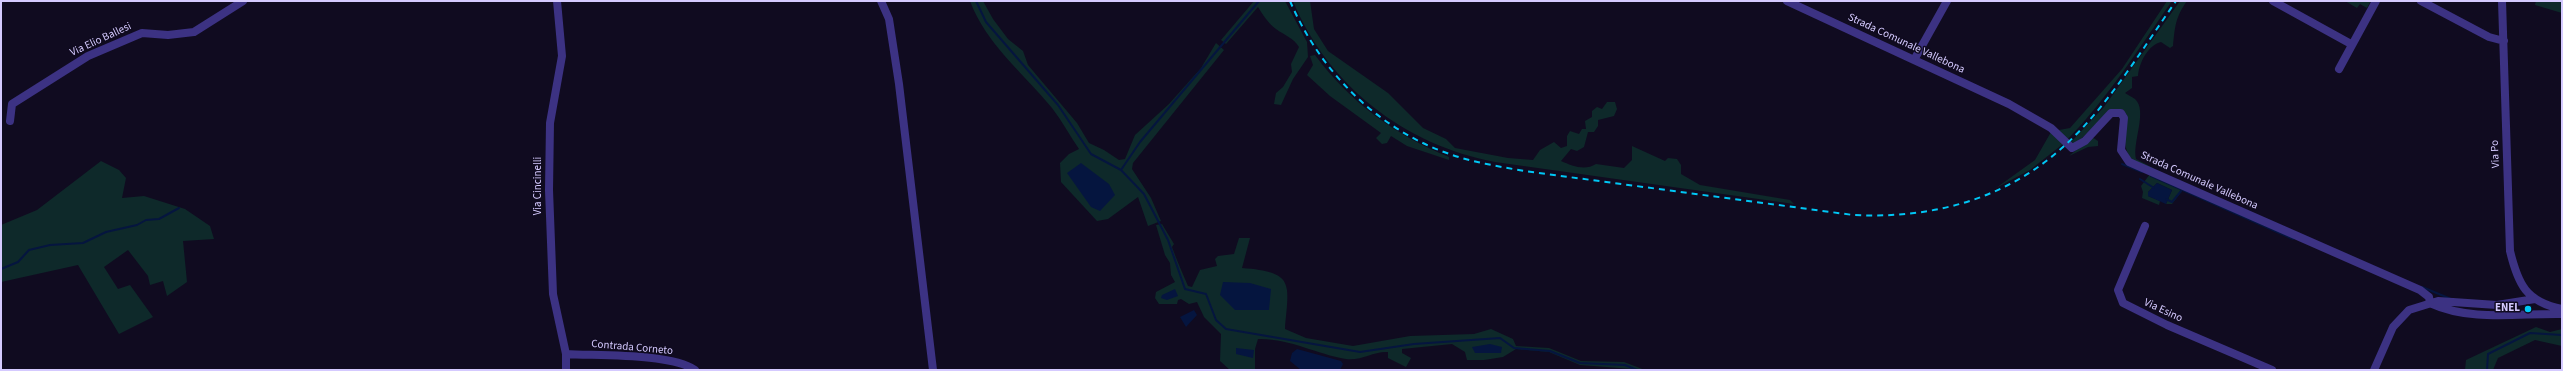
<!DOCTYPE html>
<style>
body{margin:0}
#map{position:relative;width:2563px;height:371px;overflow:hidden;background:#100b20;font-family:"Source Sans 3",sans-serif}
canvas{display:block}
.frame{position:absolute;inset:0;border:2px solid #d5caff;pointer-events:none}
</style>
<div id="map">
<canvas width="2563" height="371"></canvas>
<div class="frame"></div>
</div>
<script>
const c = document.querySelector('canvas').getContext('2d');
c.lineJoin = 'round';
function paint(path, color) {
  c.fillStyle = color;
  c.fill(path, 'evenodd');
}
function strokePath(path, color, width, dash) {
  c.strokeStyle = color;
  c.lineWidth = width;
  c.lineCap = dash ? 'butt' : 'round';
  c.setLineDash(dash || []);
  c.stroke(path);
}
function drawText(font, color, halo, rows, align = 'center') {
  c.font = font + ' "Source Sans 3",sans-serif';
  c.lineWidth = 3;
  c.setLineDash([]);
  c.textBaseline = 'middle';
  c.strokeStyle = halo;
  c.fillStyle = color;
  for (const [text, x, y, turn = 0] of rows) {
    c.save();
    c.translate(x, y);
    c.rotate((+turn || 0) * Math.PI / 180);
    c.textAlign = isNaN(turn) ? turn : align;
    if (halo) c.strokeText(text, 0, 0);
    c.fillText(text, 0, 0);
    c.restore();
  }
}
const green = new Path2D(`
 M970 1H983L993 19 1008 39 1023 51 1028 65 1077 123 1089 143 1104 150 1119 160 1125 159 1135 135 1169 104 1201 68 1216 43 1224 50 1133 163 1132 169 1151 198 1161 221 1148 226 1138 197 1108 219 1097 221 1061 182 1060 163 1069 154 1079 149C1070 136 1062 121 1052 108 1023 73 986 44 970 1Z
 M1254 1H1285L1307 42 1308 57 1293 79 1281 105 1274 104 1276 93 1283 87 1292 72 1291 64 1299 47C1294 38 1284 35 1276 29 1268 23 1263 15 1258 7L1226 44 1221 40Z
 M1293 1H1310L1314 29 1328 51 1388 93 1423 128 1446 139 1455 148 1508 158 1533 160 1540 150 1554 142 1561 148 1567 146V136L1570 131 1579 134 1582 129H1586L1585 121 1592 117V111L1597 107 1602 109 1607 102H1615L1617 109 1614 116 1598 120V126L1594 132H1588L1584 147 1577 151 1571 149 1561 161C1572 166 1585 171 1596 164L1624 168 1632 160V146L1665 161 1668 158 1677 159 1681 165V174L1700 185 1790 200 1794 204 1495 162C1405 145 1328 86 1293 1Z
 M2167 1H2172C2139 48 2108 98 2067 140L2059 130 2070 128 2122 69Z
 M2180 1H2187C2175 18 2175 27 2173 46L2170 48 2161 42C2148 45 2139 63 2138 76L2132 77V88L2125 93C2128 95 2132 97 2135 99 2148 111 2132 142 2136 159L2155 169C2149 167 2140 165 2134 161 2121 150 2125 129 2127 115L2122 109 2111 110 2076 144 2071 142 2104 107Z
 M2345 1H2371L2367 8 2360 4 2357 8Z
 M2536 1H2562V13L2535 5Z
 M1315 55C1350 102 1395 135 1449 157V160L1407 146 1391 136 1387 143 1382 144 1376 138 1381 133 1330 96 1307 75 1313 65 1310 56Z
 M2051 132 2063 144 2030 170 1996 188 2035 160Z
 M2092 137 2098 141V146L2088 147 2069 156Z
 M101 161 119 170 126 178 122 198 144 196 185 209 210 226 214 239 183 241 187 282 167 296 163 281 150 285 148 276 128 250 104 267 118 289 130 285 153 317 119 334 78 265 1 282V225L37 210Z
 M2150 174 2183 190 2172 204H2166L2172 190 2157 183 2148 192V196L2160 201 2159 205 2142 198 2143 192 2141 186Z
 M1162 224 1174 244 1172 247C1177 261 1182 272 1188 286L1192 287 1200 270 1217 266 1215 259 1218 256 1234 254 1239 238H1250L1242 268C1295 272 1289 283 1285 329L1306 338 1353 346 1410 336 1474 334 1491 329 1513 339 1516 346 1549 348 1581 361 1624 362 1645 370 1580 365 1549 352 1516 349 1503 357 1484 360H1467L1465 352 1452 344 1402 349V353L1411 358 1406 367 1388 358V352C1373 351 1362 361 1346 359 1316 354 1289 338 1258 339L1255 349V370H1230L1220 361 1221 334 1204 317 1197 302 1189 304 1181 299 1178 300 1177 304H1159L1155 298 1156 292 1175 282 1171 275 1170 263 1165 255 1156 225Z
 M2536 327 2550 332 2562 329V346L2535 340 2498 358 2493 370H2465L2466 360Z`);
const water = new Path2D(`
 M1081 163 1109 184 1115 195 1100 211 1091 207 1067 173Z
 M2157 183 2172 190 2166 204 2148 196V192Z
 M1223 282 1250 283 1271 289 1269 310H1235L1220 295Z
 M1175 289 1178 296 1167 300 1161 298 1162 295Z
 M1194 310 1197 315 1186 327 1180 317Z
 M1490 344 1502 347 1501 353H1475L1472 347Z
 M1236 348 1254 350 1253 358 1236 354Z
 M1297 349 1341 361 1343 364 1340 370H1301L1290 361 1292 353Z`);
const stream = new Path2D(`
 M976 1 986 22 1058 105 1091 154 1121 170 1144 194 1168 240 1185 289 1206 294 1216 320 1226 329 1360 352 1414 344 1500 338 1514 348 1550 351 1580 363 1625 365 1637 370
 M2122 164 2142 172
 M1121 170 1140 142 1259 1
 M2151 176 2293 239
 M2140 179 2154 188
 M2166 199 2172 202 2181 191
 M1 269 18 262 29 250 50 245 83 243 106 232 137 225 146 220 159 219 179 208
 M2422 287 2451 299
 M2487 370 2488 354 2530 333 2562 335`);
const minor = new Path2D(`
 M557 1 562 56 550 123 549 190 553 294 566 354V370
 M881 1 889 19 899 84 933 370
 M1787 1 2009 104 2051 128 2072 148 2085 141 2111 113H2121L2124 118 2121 150 2129 162 2420 290 2429 297 2430 303
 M2273 1 2351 44
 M2421 1 2489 37 2504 41
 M2502 1 2510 251C2518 284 2526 302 2562 309
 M1914 60 1947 1
 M2339 69 2376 1
 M10 121 12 104 88 56 142 33 168 35 194 32 243 1
 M2145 226 2118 290 2123 303 2167 325 2272 370
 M2430 303C2471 322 2518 313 2562 314
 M566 354C597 356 671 353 695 370
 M2374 370 2393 327 2409 310 2438 301 2497 305 2535 299`);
const rail = new Path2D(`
 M1290 1C1319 69 1374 126 1444 152 1470 162 1497 166 1524 171L1853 215C1930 219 2005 200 2063 147 2106 109 2143 48 2176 1`);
const markers = [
 [2528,309,4,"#00c7f5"]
];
const streetNames = [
 ["Via Elio Ballesi",101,40,-25],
 ["Strada Comunale Vallebona",1906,44,25],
 ["Via Po",2496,154,-92],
 ["Strada Comunale Vallebona",2199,181,24],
 ["Via Cincinelli",539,186,-90],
 ["Via Esino",2163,311,25],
 ["Contrada Corneto",632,348,5]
];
const poiNames = [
 ["ENEL",2520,309]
];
paint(green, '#0e292a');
paint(water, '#05153f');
strokePath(stream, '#05153f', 2);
strokePath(minor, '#3c3283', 8);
strokePath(rail, '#00c7f5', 2, [6, 5]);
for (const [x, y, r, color] of markers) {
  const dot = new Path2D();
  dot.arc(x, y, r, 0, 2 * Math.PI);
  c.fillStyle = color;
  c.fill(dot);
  strokePath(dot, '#100b20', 1.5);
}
drawText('11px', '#d5caff', '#100b20', streetNames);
drawText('bold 11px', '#d5caff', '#100b20', poiNames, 'right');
</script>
